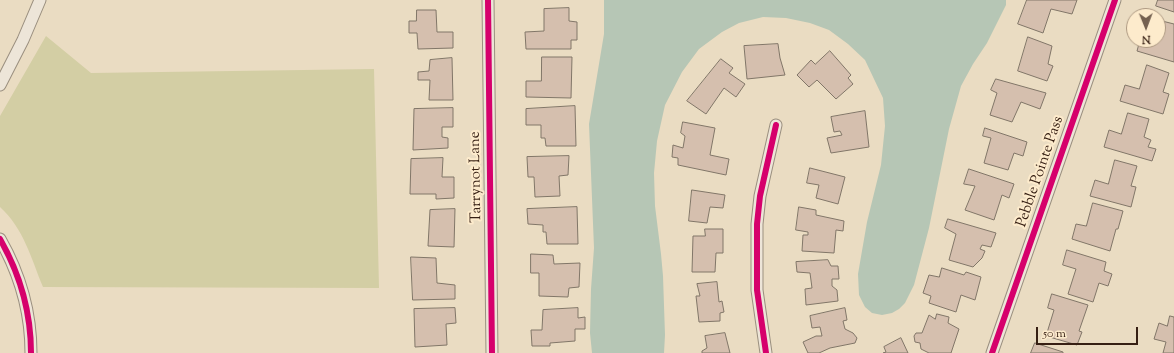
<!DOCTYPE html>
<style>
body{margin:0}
#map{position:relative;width:1174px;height:353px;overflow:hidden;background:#eadcc2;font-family:"Sorts Mill Goudy",serif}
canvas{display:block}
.north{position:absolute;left:1126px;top:8px;width:40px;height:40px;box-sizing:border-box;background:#fdebcc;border:1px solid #ad9982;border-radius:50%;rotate:179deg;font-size:11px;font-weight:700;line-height:16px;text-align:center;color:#361f13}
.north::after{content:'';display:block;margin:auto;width:14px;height:18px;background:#756150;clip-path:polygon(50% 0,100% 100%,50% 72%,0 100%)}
.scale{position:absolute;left:1036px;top:327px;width:102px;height:18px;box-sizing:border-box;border:2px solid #361f13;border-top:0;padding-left:5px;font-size:12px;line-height:14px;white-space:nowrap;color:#361f13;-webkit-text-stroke:3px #fdebcc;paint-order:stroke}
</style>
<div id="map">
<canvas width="1174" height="353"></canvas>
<div class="north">N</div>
<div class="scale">50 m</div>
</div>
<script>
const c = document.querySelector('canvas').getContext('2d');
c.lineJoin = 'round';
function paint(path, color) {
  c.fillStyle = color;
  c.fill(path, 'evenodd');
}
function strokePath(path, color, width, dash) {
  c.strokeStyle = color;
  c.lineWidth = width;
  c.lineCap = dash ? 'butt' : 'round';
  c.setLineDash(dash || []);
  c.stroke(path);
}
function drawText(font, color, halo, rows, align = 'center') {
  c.font = font + ' "Sorts Mill Goudy",serif';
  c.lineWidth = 4;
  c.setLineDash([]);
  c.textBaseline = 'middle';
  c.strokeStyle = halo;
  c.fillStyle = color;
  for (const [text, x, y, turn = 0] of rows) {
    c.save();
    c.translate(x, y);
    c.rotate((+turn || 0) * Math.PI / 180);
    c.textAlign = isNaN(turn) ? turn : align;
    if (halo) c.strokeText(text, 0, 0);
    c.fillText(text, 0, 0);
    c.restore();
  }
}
const green = new Path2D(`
 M46 36 91 73 374 69 379 288 43 287C31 258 24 229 0 207V116Z`);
const water = new Path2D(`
 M604 0H1006V5L987 43 973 64 961 86 949 129 929 228 914 285 905 303 899 309 892 313 882 315 872 313 865 307 859 295 858 274 867 222 881 165 885 126 883 98 865 60 848 44 829 30 810 23 786 18 763 17 739 23 722 32 699 49 682 72 665 105 657 141 654 173 655 206 661 254 663 276 665 335 664 353H592L590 333 591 289 594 248 589 124 604 34Z`);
const building = new Path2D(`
 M1027 0H1077L1072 14 1051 9 1043 33 1018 24Z
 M1158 0H1174V12L1156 6Z
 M569 8V21L577 22V40H571V49H526L525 32 544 31V9Z
 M417 10H436L437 32H453V48L418 49 417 33H409V21H416Z
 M1158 20 1174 24V62L1137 51 1140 40H1158Z
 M1028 37 1052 46 1048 64 1053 66 1047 81 1018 71Z
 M778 44 780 58 785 75 747 79 744 46Z
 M830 51 851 75 848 78 853 84 836 99 817 80 809 87 797 75 811 60 815 64Z
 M542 57H572L571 98 526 97V81H541Z
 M452 58 453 100H429L430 80H418V72L429 71 430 60Z
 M721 59 733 68 729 73 745 84 736 97 724 88 706 114 687 101Z
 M1147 65 1169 73 1163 92 1169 94 1163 114 1120 101 1125 85 1139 89Z
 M996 79 1046 93 1040 109 1021 102 1012 122 990 115 997 93 991 90Z
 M575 106 576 146H546L545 138H541V125H526V109Z
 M453 108V127H442V137L448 138V148L413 150 414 109Z
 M865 111 869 147 831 153 827 138 842 135 840 131 834 132 831 117Z
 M1128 113 1149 119 1144 137 1151 140 1148 147 1156 149 1152 161 1104 147 1109 130 1121 134Z
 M683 122 715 128 710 155 729 159 726 175 678 165V158L672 157 673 145 683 148 685 136 681 133Z
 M985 128 1027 142 1023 156 1014 153 1008 170 984 163 991 138 983 136Z
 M569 156 568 175 559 176 560 196 535 197 534 177H528L527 157Z
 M443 158 442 177H454V198L436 199V194H410L411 159Z
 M1115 160 1137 166 1131 186 1136 187 1131 207 1090 196 1095 180 1108 184Z
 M810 168 845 177 838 204 816 198 819 185 807 183Z
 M969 169 1014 184 1009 198 1002 195 994 220 965 210 975 186 964 184Z
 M692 190 725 195 723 208 710 207 707 223 689 221Z
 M1093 203 1123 211 1118 229H1116L1110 251 1072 239 1076 224 1086 226Z
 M577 207 578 244H547L546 232H543V225L528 224 527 209Z
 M799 207 816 210V215L844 221 843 231 836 230 834 253 802 251 803 235H808V232L796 230Z
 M455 209 454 247 428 246 430 210Z
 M948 219 996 233 991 247 982 245 980 249 985 251 982 258 973 267 949 260 956 234 945 228Z
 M705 229H723V253H716L715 272H692L693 236H705Z
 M1067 250 1106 262 1104 271 1112 274 1108 286 1099 283 1093 302 1068 294 1076 269 1063 265Z
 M531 254 553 255 554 264 580 263 579 287 569 288 568 297 539 296V273H531Z
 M411 257 436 258 437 283 455 285V299L413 300Z
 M828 260 831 266H838L839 279H832V286L837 290 838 301 806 305 805 289 812 288 810 273 797 272 796 262Z
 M942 268 964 275 966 272 981 277 975 300 961 295 956 312 929 303 931 296 923 293 929 275 939 277Z
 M717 282 719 302 722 301 724 312 720 313V321L699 322 696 296H700L697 284Z
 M1052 294 1088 305 1079 331 1082 332 1077 345 1046 336 1054 310 1048 308Z
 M455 308 456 323 446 324 447 345 415 347 414 309Z
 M578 308V318L585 317V329H575V341L550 343V346H532L531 330H542L543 310Z
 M845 308 847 320 843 321 845 329 853 333 857 338 855 343 830 348 819 353H808L803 342 816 336H822L820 327 812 328 810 316Z
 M937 314 949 317 948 323 959 329 951 353H929L921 349 920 343 915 342 914 336 916 333H922L929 315 935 319Z
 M1170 316 1174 317V353H1163L1166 342 1154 339 1159 323 1167 326Z
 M725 333 730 353H702V351L707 348 705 336Z
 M901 338 908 353H883L886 352 884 347Z
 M1035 343 1063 352V353H1031Z`);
const street = new Path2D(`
 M488 0 492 353
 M0 85 23 40 40 0
 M0 239C20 274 31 313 31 353
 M766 353 757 290V224L760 196 776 125
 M992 353 1115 0`);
const cycleway = new Path2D(`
 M488 0 492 353
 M0 239C20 274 31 313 31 353
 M766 353 757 290V224L760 196 776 125
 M992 353 1115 0`);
const streetNames = [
 ["Pebble Pointe Pass",1041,172,-71],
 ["Tarrynot Lane",477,177,-91]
];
paint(green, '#d3cea4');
paint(water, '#b6c6b5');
paint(building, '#d5bfae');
strokePath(building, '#817668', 1);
strokePath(street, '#9a8f7f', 13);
strokePath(street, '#ede5d8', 11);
strokePath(cycleway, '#d6006c', 6);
drawText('15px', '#361f13', '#fdebcc', streetNames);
</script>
